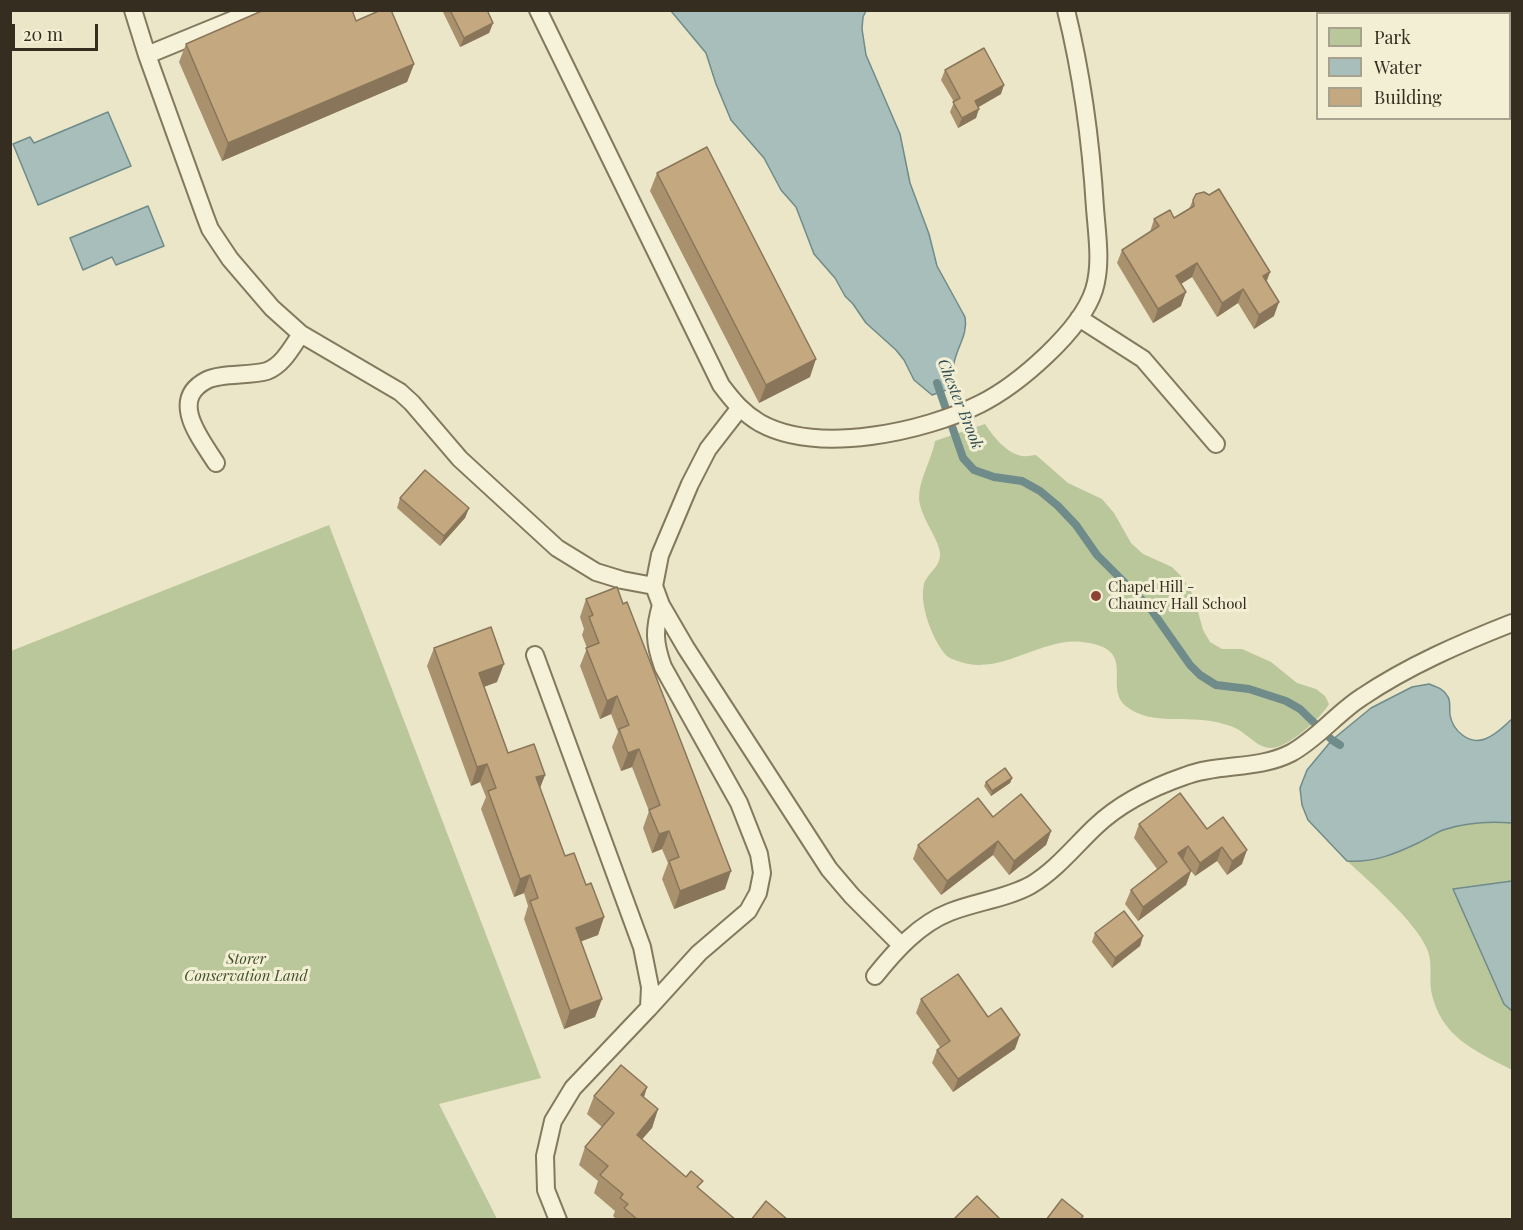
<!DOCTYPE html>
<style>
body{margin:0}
#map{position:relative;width:1523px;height:1230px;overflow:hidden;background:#eae6c7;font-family:"Playfair Display",serif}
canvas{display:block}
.frame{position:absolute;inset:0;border:12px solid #352e20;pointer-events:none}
.legend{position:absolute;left:1316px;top:12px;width:195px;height:108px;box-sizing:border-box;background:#f2efd5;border:2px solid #a6a28d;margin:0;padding:8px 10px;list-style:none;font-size:18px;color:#352e20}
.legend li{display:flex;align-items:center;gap:12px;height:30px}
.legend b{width:30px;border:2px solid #a6a28d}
.scale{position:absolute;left:12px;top:24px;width:86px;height:27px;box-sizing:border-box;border:3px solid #352e20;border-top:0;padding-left:8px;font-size:18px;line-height:21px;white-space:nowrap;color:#352e20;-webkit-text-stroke:4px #f2efd5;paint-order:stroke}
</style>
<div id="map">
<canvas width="1523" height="1230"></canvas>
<div class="frame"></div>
<ul class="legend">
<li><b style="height:16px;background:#bac79b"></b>Park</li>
<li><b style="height:16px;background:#a7bebb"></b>Water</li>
<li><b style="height:16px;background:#c4a980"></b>Building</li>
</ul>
<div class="scale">20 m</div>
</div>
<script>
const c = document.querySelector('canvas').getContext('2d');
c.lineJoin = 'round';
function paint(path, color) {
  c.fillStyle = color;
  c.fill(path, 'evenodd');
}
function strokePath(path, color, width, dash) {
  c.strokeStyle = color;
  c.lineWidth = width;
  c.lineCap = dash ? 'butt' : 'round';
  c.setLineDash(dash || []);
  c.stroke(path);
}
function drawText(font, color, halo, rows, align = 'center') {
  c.font = font + ' "Playfair Display",serif';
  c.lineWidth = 6;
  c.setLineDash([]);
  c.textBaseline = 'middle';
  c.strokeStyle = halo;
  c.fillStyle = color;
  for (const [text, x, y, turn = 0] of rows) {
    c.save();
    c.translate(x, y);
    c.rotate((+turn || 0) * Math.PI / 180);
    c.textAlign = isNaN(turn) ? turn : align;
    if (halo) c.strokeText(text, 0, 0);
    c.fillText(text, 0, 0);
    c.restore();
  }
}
const green = new Path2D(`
 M985 424C993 436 1006 453 1022 456 1026 457 1032 455 1036 455L1068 483 1102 499 1114 513 1131 543 1143 554 1172 567 1183 578 1194 597 1203 630 1210 642 1222 649H1242L1271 662 1297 683 1316 689 1325 696 1329 704C1320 719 1289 747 1272 748 1258 749 1246 732 1233 727 1228 725 1221 723 1216 722 1188 715 1152 726 1127 707 1101 687 1141 648 1082 642 1039 637 999 679 955 660 950 658 947 657 944 653 932 637 919 605 924 584 928 572 941 567 940 553 939 539 920 517 919 498 919 478 932 460 935 441Z
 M329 525 541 1078 439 1104 497 1219H11V651Z
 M1487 821 1512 823V1070C1474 1050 1440 1037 1431 990 1429 976 1433 962 1427 949 1416 922 1369 881 1347 861 1383 863 1409 844 1441 831 1455 825 1472 823 1487 821Z`);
const water = new Path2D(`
 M671 11H866L863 17 862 29 866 55 900 134 910 183 929 234 937 266 965 317C968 333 959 344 955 359 952 368 952 378 952 388L932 395 914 380 904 360 896 350 866 323 853 304 845 296 835 278 814 254 796 207 781 190 764 158 731 120 716 84 706 53Z
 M108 112 131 166 38 205 13 144 30 137 34 143Z
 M148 206 164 246 116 265 112 257 83 270 70 238Z
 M1429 684C1437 687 1444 689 1448 697 1451 702 1449 709 1450 715 1453 731 1469 745 1485 739 1496 735 1504 726 1512 719V823C1488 821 1467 822 1443 830 1435 833 1427 839 1418 843 1395 854 1373 863 1347 861L1308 820 1302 805 1300 788 1307 770 1332 740 1371 708 1412 687Z
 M1512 881V1011L1504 1004 1453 889Z`);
const stream = new Path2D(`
 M937 383 963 458 974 470 994 477 1022 481 1040 491 1058 506 1076 525 1097 555 1150 608 1190 665 1200 675 1216 685 1249 689 1286 701 1300 709 1332 740 1340 745`);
const service = new Path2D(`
 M133 10 147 55 205 216 210 229 230 259 272 308 301 334 400 392 412 403 460 459 557 548 596 572 622 580 654 586
 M538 10 721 385C733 401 743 413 760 423 818 455 924 432 980 404 1018 385 1081 331 1094 290 1102 264 1097 235 1095 208 1091 142 1082 75 1066 10
 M147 55 257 10
 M1079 318 1143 359 1216 444
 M739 409 708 449 690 484 660 555 654 586 661 605 686 648 829 869 852 896 901 945
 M216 463C201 439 168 400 207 380 221 373 250 376 267 371 283 365 292 347 301 334
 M535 655 642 947 650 987 649 1008 573 1088 553 1121 545 1156 546 1190 558 1220
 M875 976C895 951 919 924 950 912 975 902 1008 898 1031 885 1056 870 1074 847 1095 827 1120 803 1153 787 1185 776 1219 763 1258 770 1291 753 1317 739 1337 713 1362 697 1408 666 1461 643 1512 623
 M649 1008 699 953 748 911 758 893 762 873 759 854 739 803 663 667C654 642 654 630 661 605`);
const wall = new Path2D(`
 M442 10H487L493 23 489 33 460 47Z
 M356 21 414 64 407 82 222 161 179 62 186 44Z
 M945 70 1001 94 978 107 976 118 958 128 950 112 954 102 941 80Z
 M657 173 810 377 759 403 650 191Z
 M1193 200 1267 282 1274 316 1254 329 1238 303 1217 317 1192 277 1181 284V306L1153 323 1117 263 1122 250 1150 232 1154 219 1174 218 1189 209Z
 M400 498 469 508 465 518 440 546 397 508Z
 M586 599 725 889 674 909 662 879 668 863 662 849 652 853 643 828 649 811 632 767 621 771 612 747 618 732 611 714 600 719 580 666 587 648 582 635 584 629 580 617Z
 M434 648 497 682 484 687 508 753 545 775 540 788 565 856 586 885 604 917 598 935 581 941 595 1017 564 1029 524 919 528 906 524 893 514 897 481 809 486 797 480 782 471 786 427 666Z
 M1012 778 1010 783 991 796 984 786 986 782Z
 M993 817 1051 831 1046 845 1009 875 993 855 941 895 913 859 918 845Z
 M1139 824 1207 829 1242 864 1227 875 1217 861 1195 876 1191 871 1186 885 1138 921 1125 904 1131 890 1157 869 1134 838Z
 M1095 933 1143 936 1140 946 1112 968 1092 942Z
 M921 999 988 1017 1015 1049 953 1092 932 1063 937 1050 940 1047 916 1013Z
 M647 1087 644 1097 658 1109 652 1128 642 1139 736 1220H617L613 1216 615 1211 594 1193 598 1181 579 1165 585 1147 602 1127 587 1114 594 1096Z`);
const shadedWall = new Path2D(`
 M493 23 489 33 460 47 464 38Z
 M414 64 407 82 222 161 228 143Z
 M1004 85 1001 94 972 111 975 101Z
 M979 109 976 118 958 128 962 118Z
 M1197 263 1192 277 1171 290 1176 276Z
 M1270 272 1265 286 1263 276Z
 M1243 289 1238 303 1217 317 1222 303Z
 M1186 292 1181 306 1153 323 1158 309Z
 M1279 302 1274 316 1254 329 1259 315Z
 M816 359 810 377 759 403 766 385Z
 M469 508 465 518 440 546 444 536Z
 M504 664 497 682 472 691 479 673Z
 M617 696 611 714 600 719 607 701Z
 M639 749 632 767 621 771 628 753Z
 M487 764 480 782 471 786 477 767Z
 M545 775 538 793 536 777Z
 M1012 778 1010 783 991 796 992 791Z
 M669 831 662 849 652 853 659 834Z
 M1051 831 1046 845 1009 875 1014 861Z
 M998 841 993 855 941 895 947 881Z
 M1188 846 1183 860 1178 853Z
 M1222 847 1217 861 1195 876 1200 863Z
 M1247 850 1242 864 1227 875 1232 861Z
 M731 871 725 889 674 909 680 891Z
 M1191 871 1186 885 1138 921 1143 907Z
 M530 875 524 893 514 897 520 879Z
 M604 917 598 935 569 946 576 928Z
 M1143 936 1140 946 1112 968 1115 958Z
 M602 999 595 1017 564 1029 570 1011Z
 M1020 1035 1015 1049 953 1092 958 1079Z
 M647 1087 641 1106V1095Z
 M658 1109 652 1128 630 1153 637 1135Z`);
const building = new Path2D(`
 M264 10H352L356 21 381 10H391L414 64 228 143 186 44Z
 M450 10H487L493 23 464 38Z
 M984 48 1004 85 975 101 979 109 962 118 953 102 960 98 945 70Z
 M707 147 816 359 766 385 657 173Z
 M1219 189 1270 272 1263 276 1279 302 1259 315 1243 289 1222 303 1197 263 1176 276 1186 292 1158 309 1122 250 1159 226 1154 219 1170 210 1174 218 1194 206 1193 200 1196 194 1204 192 1209 195Z
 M425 470 469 508 444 536 400 498Z
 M617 587 623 604 627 602 731 871 680 891 669 861 679 857 669 831 659 834 649 810 660 805 639 749 628 753 619 729 629 725 617 696 607 701 586 648 599 643 589 617 593 615 586 599Z
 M491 627 504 664 479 673 508 753 534 744 545 775 536 777 565 856 574 853 586 885 591 883 604 917 576 928 602 999 570 1011 530 901 538 898 530 875 520 879 488 791 496 788 487 764 477 767 434 648Z
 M1005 768 1012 778 992 791 986 782Z
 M1180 793 1207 829 1223 817 1247 850 1232 861 1222 847 1200 863 1188 846 1178 853 1191 871 1143 907 1131 890 1167 862 1139 824Z
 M1021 794 1051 831 1014 861 998 841 947 881 918 845 978 798 993 817Z
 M1124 911 1143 936 1115 958 1095 933Z
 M958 974 988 1017 1001 1008 1020 1035 958 1079 937 1050 950 1041 921 999Z
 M621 1065 647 1087 641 1095 658 1109 637 1135 686 1177 691 1171 703 1181 697 1187 736 1220H638L624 1208 628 1204 620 1198 623 1194 600 1175 608 1166 585 1147 614 1113 594 1096Z
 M977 1196 1001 1220H953Z
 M1062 1199 1083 1216 1080 1220H1046Z
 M766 1201 788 1220H751Z`);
const markers = [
 [1096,596,6,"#8c4434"]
];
const poiNames = [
 ["Chapel Hill -",1108,587],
 ["Chauncy Hall School",1108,604]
];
const parkNames = [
 ["Storer",246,959],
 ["Conservation Land",246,976]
];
const waterNames = [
 ["Chester Brook",960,404,68]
];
paint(green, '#bac79b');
paint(water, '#a7bebb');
strokePath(water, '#6f8b8a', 1.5);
strokePath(stream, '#6f8b8a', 8);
strokePath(service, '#83795e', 20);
strokePath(service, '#f5f2d9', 16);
paint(wall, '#a9916e');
paint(shadedWall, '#89765a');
paint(building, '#c4a980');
strokePath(building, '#89765a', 1.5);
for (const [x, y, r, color] of markers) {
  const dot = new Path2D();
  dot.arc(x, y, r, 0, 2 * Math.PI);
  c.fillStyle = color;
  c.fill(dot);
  strokePath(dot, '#f2efd5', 2);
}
drawText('15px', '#352e20', '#f2efd5', poiNames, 'left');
drawText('italic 15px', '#3e4f29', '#f2efd5', parkNames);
drawText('italic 16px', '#314f53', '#f2efd5', waterNames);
</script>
